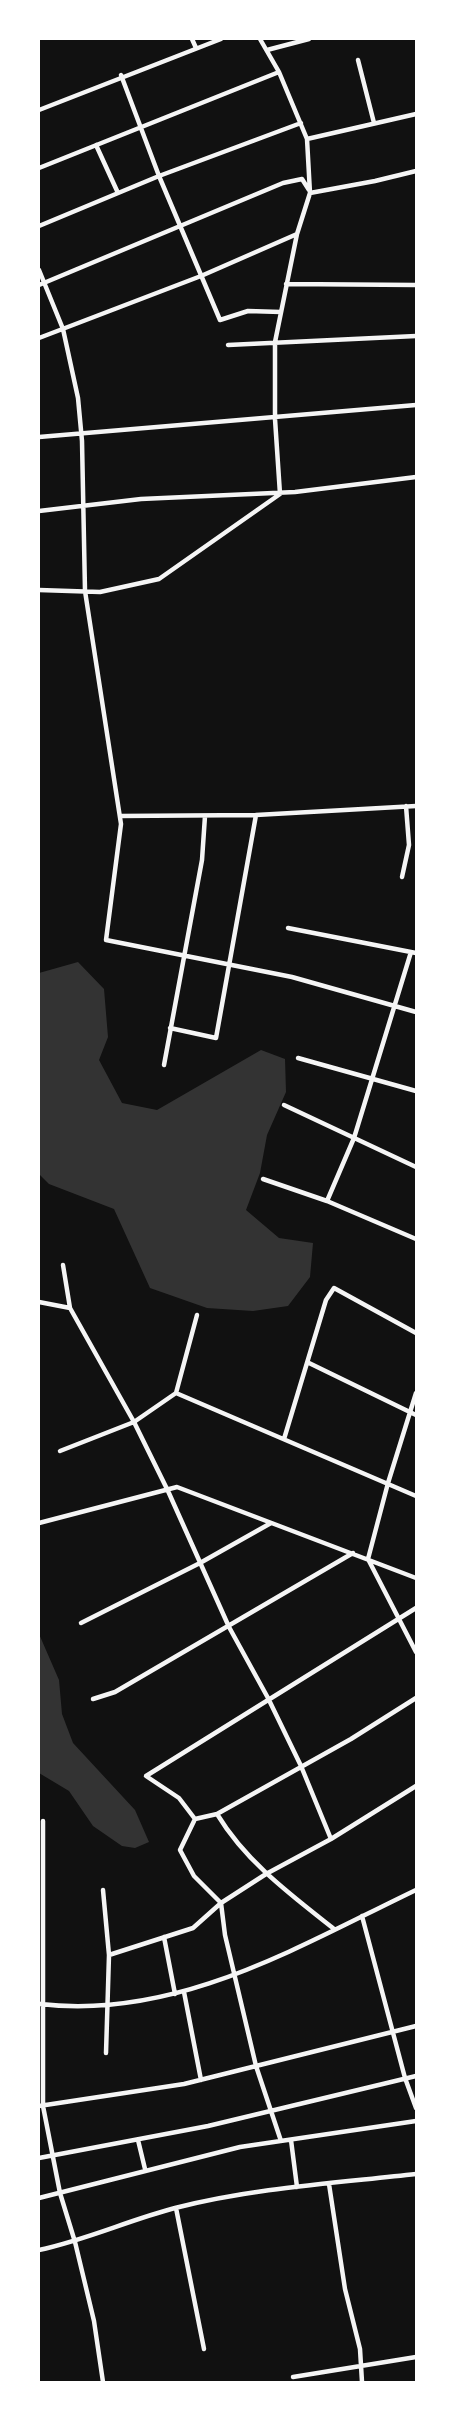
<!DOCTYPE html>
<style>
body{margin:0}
#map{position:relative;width:455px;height:2421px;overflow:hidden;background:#111;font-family:Barlow,sans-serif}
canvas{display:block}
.frame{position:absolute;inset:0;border:40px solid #fff;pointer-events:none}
</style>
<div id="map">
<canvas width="455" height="2421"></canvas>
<div class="frame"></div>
</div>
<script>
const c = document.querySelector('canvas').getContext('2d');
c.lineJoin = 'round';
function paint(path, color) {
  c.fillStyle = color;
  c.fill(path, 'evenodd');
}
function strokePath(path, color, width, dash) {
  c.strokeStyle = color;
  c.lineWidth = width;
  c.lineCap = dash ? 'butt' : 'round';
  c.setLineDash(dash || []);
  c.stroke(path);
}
const water = new Path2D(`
 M78 962 104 989 108 1037 99 1060 122 1103 157 1110 261 1050 285 1059 286 1092 267 1135 260 1173 246 1210 279 1238 313 1243 310 1277 288 1306 253 1311 207 1308 150 1288 114 1209 49 1184 39 1174V973Z
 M39 1634 59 1680 62 1714 73 1743 135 1810 149 1842 135 1848 122 1846 93 1826 69 1791 39 1773Z`);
const minor = new Path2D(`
 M192 39 196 48
 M267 50 309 39
 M358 60 374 123
 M121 75 159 176 220 320 248 311 281 312
 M39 110 221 39
 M307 139 416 114
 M96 145 118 193
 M39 168 279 72
 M310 193 375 181 416 171
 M39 226 159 176 301 123
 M39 270 63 329 78 398 82 441 85 591 121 824 106 940 292 977 416 1012
 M286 284 416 285
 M39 285 283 183 302 179 309 190
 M39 338 201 276 297 234
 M228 345 416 336
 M39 437 416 405
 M39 511 141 499 295 492 416 477
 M39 590 100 592 159 579 280 494 275 419V342L297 234 310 193 307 139 279 72 260 39
 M120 816 256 815 416 806
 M402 877 409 845 406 806
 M288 928 416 953
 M170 1028 216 1038 256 815
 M298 1058 416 1091
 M164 1065 202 860 205 816
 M284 1105 416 1167
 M263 1179 327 1201 416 1239
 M327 1201 354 1138 411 952
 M63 1265 70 1308 134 1422 168 1491 229 1627 268 1698 301 1766 331 1839
 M39 1302 70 1308
 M309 1363 416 1415
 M176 1393 416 1496
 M176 1393 197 1315
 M416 1393 388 1483 368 1559 416 1652
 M284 1439 326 1300 334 1288 416 1333
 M60 1451 134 1422 176 1393
 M39 1523 177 1487 416 1578
 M81 1623 200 1563 271 1523
 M93 1699 115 1692 353 1553
 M217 1814C246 1862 291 1895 334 1929
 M195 1819 179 1798 146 1776 416 1608
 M43 1821V2106L60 2193 75 2242 94 2321 103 2382
 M103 1890 109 1955 106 2053
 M362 1916 405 2078 416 2108
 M164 1937 175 1994
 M109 1955 193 1928 221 1903 266 1874 331 1839 416 1786
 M184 1992 201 2080
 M40 2004C177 2020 297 1947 416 1890
 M39 2106 184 2084 416 2026
 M138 2140 145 2169
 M291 2140 297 2187
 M281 2141 256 2066 225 1935 221 1903 194 1876 180 1850 195 1819 217 1814 351 1739 416 1698
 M39 2158 208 2126 416 2076
 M329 2184 345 2289 360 2349 362 2382
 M39 2198 240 2147 416 2121
 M176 2208 204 2349
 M39 2250C86 2240 129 2220 175 2208 253 2188 336 2183 416 2174
 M293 2377 416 2357`);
paint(water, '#333');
strokePath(minor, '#f5f5f5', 4.5);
</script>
